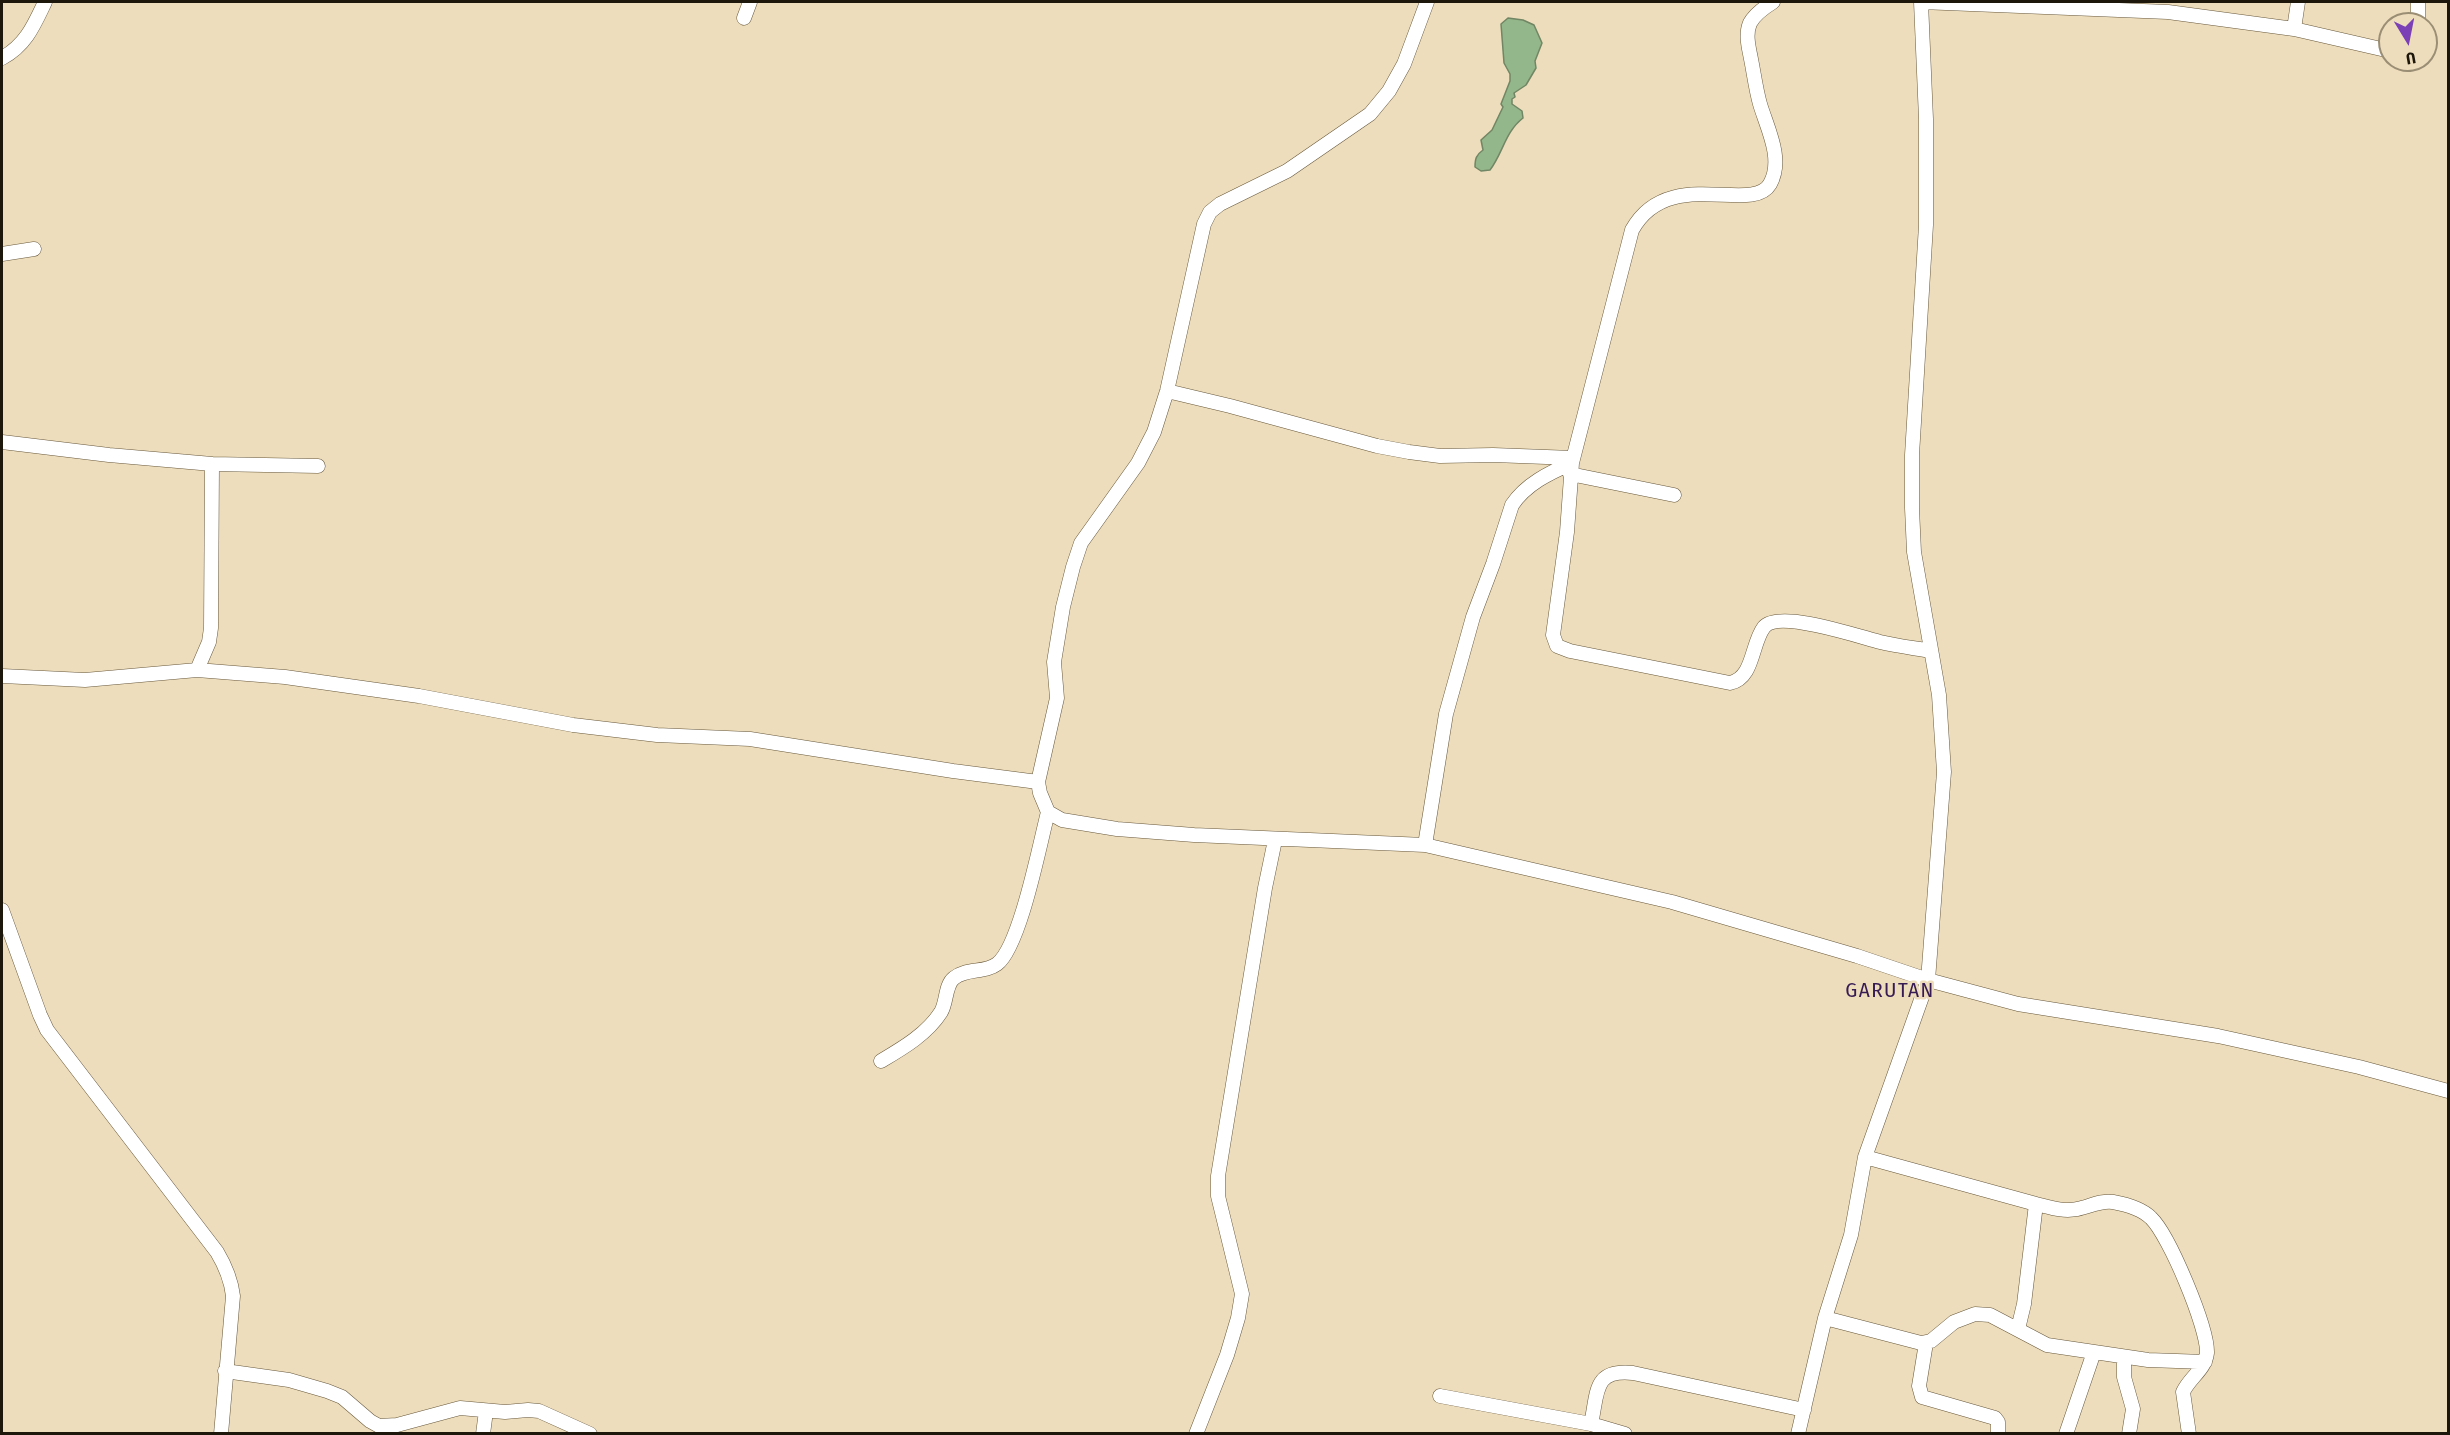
<!DOCTYPE html>
<style>
body{margin:0}
#map{position:relative;width:2450px;height:1435px;overflow:hidden;background:#eeddbc;font-family:"Fira Sans Condensed",sans-serif}
canvas{display:block}
.frame{position:absolute;inset:0;border:3px solid #1d170b;pointer-events:none}
.north{position:absolute;left:2378px;top:12px;width:60px;height:60px;box-sizing:border-box;background:#eeddbc;border:2px solid #9a8e75;border-radius:50%;rotate:170deg;font-size:16px;font-weight:700;line-height:24px;text-align:center;color:#1d170b}
.north::after{content:'';display:block;margin:auto;width:21px;height:27px;background:#7c40b6;clip-path:polygon(50% 0,100% 100%,50% 72%,0 100%)}
</style>
<div id="map">
<canvas width="2450" height="1435"></canvas>
<div class="frame"></div>
<div class="north">U</div>
</div>
<script>
const c = document.querySelector('canvas').getContext('2d');
c.lineJoin = 'round';
function paint(path, color) {
  c.fillStyle = color;
  c.fill(path, 'evenodd');
}
function strokePath(path, color, width, dash) {
  c.strokeStyle = color;
  c.lineWidth = width;
  c.lineCap = dash ? 'butt' : 'round';
  c.setLineDash(dash || []);
  c.stroke(path);
}
function drawText(font, color, halo, rows, align = 'center') {
  c.font = font + ' "Fira Sans Condensed",sans-serif';
  c.lineWidth = 5;
  c.setLineDash([]);
  c.textBaseline = 'middle';
  c.strokeStyle = halo;
  c.fillStyle = color;
  for (const [text, x, y, turn = 0] of rows) {
    c.save();
    c.translate(x, y);
    c.rotate((+turn || 0) * Math.PI / 180);
    c.textAlign = isNaN(turn) ? turn : align;
    if (halo) c.strokeText(text, 0, 0);
    c.fillText(text, 0, 0);
    c.restore();
  }
}
const water = new Path2D(`
 M1508 18 1523 20 1534 25 1542 43 1535 61 1536 68 1526 85 1514 93 1515 97 1512 99V104L1522 111 1523 118C1505 132 1503 153 1490 170L1481 171 1475 167C1475 159 1476 155 1483 150L1481 140 1492 130 1503 107 1501 104 1510 81V74L1504 63 1501 24Z`);
const minor = new Path2D(`
 M1427 2 1404 64 1389 91 1370 114 1287 171 1220 204 1210 212 1204 224 1167 391 1154 432 1138 463 1081 543 1073 567 1063 607 1054 662 1057 698 1038 782 1040 793 1048 812 1062 820 1117 829 1194 835 1425 845 1672 902 1857 956 1928 980 1865 1157 1851 1235 1825 1318 1798 1434
 M1773 2C1765 7 1755 14 1750 23 1745 35 1749 48 1751 59 1754 74 1756 90 1760 104 1767 128 1784 159 1770 184 1752 215 1668 165 1632 230L1572 463 1567 532 1553 635 1557 646 1570 651 1730 683C1754 678 1751 644 1764 627 1779 609 1860 637 1880 642 1897 646 1914 648 1931 651
 M1921 2 1926 119V225L1912 455V508L1914 552 1939 695 1944 772 1928 980 2018 1004 2218 1036 2359 1067 2448 1091
 M1921 2 2168 12 2294 29 2390 51
 M744 18 750 2
 M2418 24V2
 M2294 29 2298 2
 M2 58C26 45 34 25 45 2
 M2 254 34 249
 M1167 391 1230 406 1377 446 1409 452 1440 456 1493 455 1573 458
 M2 442 109 455 212 464 211 628 209 642 197 670
 M212 464 318 466
 M1570 474 1674 495
 M2 676 85 680 197 670 285 677 419 696 573 725 657 735 750 739 953 771 1038 782
 M1425 845 1446 714 1473 617 1493 564 1512 505C1526 484 1549 473 1572 463
 M2 910 40 1015 47 1030 217 1252C226 1267 231 1279 233 1296L221 1434
 M881 1061C903 1048 927 1034 941 1012 947 1002 945 985 954 978 966 968 985 973 997 964 1020 947 1040 843 1048 812
 M1865 1157 2036 1204 2024 1304 2018 1329
 M2036 1204C2049 1207 2063 1212 2077 1209 2089 1207 2100 1200 2113 1202 2124 1204 2142 1209 2151 1218 2169 1235 2208 1328 2207 1353 2205 1370 2190 1377 2183 1392L2189 1434
 M1825 1318 1921 1343 1931 1341 1954 1322 1975 1314 1990 1315 2047 1345 2148 1360 2205 1362
 M1926 1343 1919 1386 1922 1397 1995 1418 1998 1422V1434
 M2124 1357V1377L2133 1409 2129 1434
 M225 1371 289 1380 327 1391 342 1397 370 1421 379 1426 397 1425 460 1408 505 1412 528 1410 539 1411 590 1434
 M1440 1396 1591 1424 1625 1434
 M1591 1424C1598 1392 1593 1369 1633 1373L1804 1410
 M483 1434 486 1411
 M1196 1434 1227 1355 1238 1318 1242 1294 1218 1196V1176L1265 888 1275 840
 M2066 1434 2094 1352`);
const quarterNames = [
 ["GARUTAN",1890,991]
];
paint(water, '#93b68a');
strokePath(water, '#708664', 1.5);
strokePath(minor, '#67583b', 15);
strokePath(minor, '#fff', 14);
c.letterSpacing = '1.5px';
drawText('21px', '#371b53', '#eeddbc', quarterNames);
c.letterSpacing = '0px';
</script>
